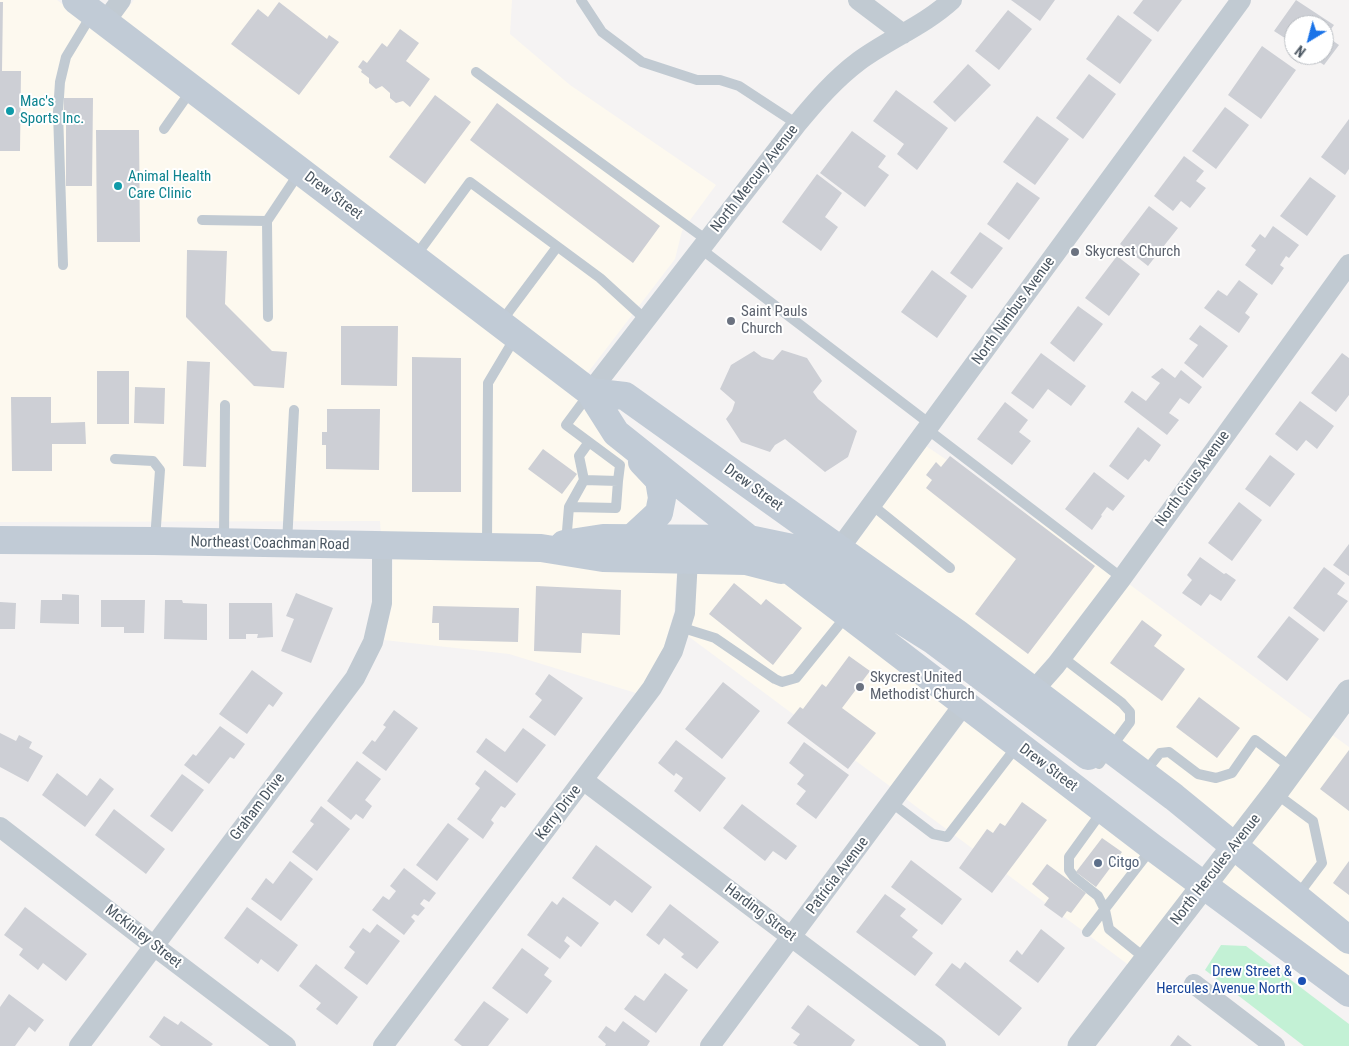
<!DOCTYPE html>
<style>
body{margin:0}
#map{position:relative;width:1349px;height:1046px;overflow:hidden;background:#f5f3f3;font-family:"Roboto Condensed",sans-serif}
canvas{display:block}
.north{position:absolute;left:1284px;top:15px;width:50px;height:50px;box-sizing:border-box;background:#fff;border:1px solid #b7bbc0;border-radius:50%;rotate:217deg;font-size:14px;font-weight:700;line-height:20px;text-align:center;color:#4a5661}
.north::after{content:'';display:block;margin:auto;width:18px;height:22px;background:#1a73e8;clip-path:polygon(50% 0,100% 100%,50% 72%,0 100%)}
</style>
<div id="map">
<canvas width="1349" height="1046"></canvas>
<div class="north">N</div>
</div>
<script>
const c = document.querySelector('canvas').getContext('2d');
c.lineJoin = 'round';
function paint(path, color) {
  c.fillStyle = color;
  c.fill(path, 'evenodd');
}
function strokePath(path, color, width, dash) {
  c.strokeStyle = color;
  c.lineWidth = width;
  c.lineCap = dash ? 'butt' : 'round';
  c.setLineDash(dash || []);
  c.stroke(path);
}
function drawText(font, color, halo, rows, align = 'center') {
  c.font = font + ' "Roboto Condensed",sans-serif';
  c.lineWidth = 4;
  c.setLineDash([]);
  c.textBaseline = 'middle';
  c.strokeStyle = halo;
  c.fillStyle = color;
  for (const [text, x, y, turn = 0] of rows) {
    c.save();
    c.translate(x, y);
    c.rotate((+turn || 0) * Math.PI / 180);
    c.textAlign = isNaN(turn) ? turn : align;
    if (halo) c.strokeText(text, 0, 0);
    c.fillText(text, 0, 0);
    c.restore();
  }
}
const commercial = new Path2D(`
 M0 0H57L584 402 614 446 649 486 650 508 629 527H603L542 537 381 536 380 521 0 522Z
 M134 0H512L510 34 570 85 716 185 682 231 675 259 586 375 119 19Z
 M926 446 1114 572 1054 651 1033 676 854 546Z
 M393 557 531 559 677 570 674 612 664 647 644 683 636 693 509 654 384 640 392 605Z
 M697 570 744 571 787 582 950 707 891 787 688 636 695 613Z
 M1129 584 1315 722 1234 832 1049 688 1064 671Z
 M966 719 1189 889 1130 966 906 799Z
 M1331 734 1349 747V926L1249 844Z
 M1236 861 1349 955V979L1218 883Z`);
const green = new Path2D(`
 M1221 945 1246 946 1349 1024V1046H1304L1205 970Z`);
const building = new Path2D(`
 M1011 0H1055L1040 21Z
 M1143 0H1182L1158 32 1133 13Z
 M1296 0 1334 25 1326 36 1339 45 1324 65 1309 55H1324V25H1294V44L1274 31Z
 M0 2H3L2 71H21L20 151H0Z
 M279 2 327 39 329 35 339 42 299 95 231 44 258 9 268 17Z
 M1008 10 1032 29 999 70 975 51Z
 M1118 15 1152 40 1120 84 1086 59Z
 M400 29 419 43 406 61 430 79 410 107 403 101 396 103 390 98V93L382 86 376 89 369 83V78L361 72 362 70 358 67 363 60 367 63 382 43 387 47Z
 M1262 46 1296 70 1261 119 1228 95Z
 M968 64 991 85 955 122 933 102Z
 M1089 74 1116 94 1083 139 1056 118Z
 M896 90 948 128 917 170 897 154 904 144 873 121Z
 M435 95 471 122 425 184 389 157Z
 M64 98H93L92 186H66V125H64Z
 M497 103 660 226 633 263 470 140Z
 M1225 107 1249 125 1216 169 1192 151Z
 M1037 116 1069 139 1035 185 1003 162Z
 M1349 119V169L1345 175 1321 157Z
 M96 130H139L140 242H97Z
 M852 131 886 156 878 167 889 175 865 207 820 173Z
 M1184 156 1204 171 1196 181 1206 188 1190 208 1181 201 1173 211 1154 196Z
 M817 174 842 193 825 217 838 227 821 251 782 222Z
 M1310 177 1336 196 1307 236 1280 216Z
 M1017 182 1040 198 1009 240 987 224Z
 M1149 206 1178 228 1148 266 1120 244Z
 M1273 226 1299 245 1289 258 1286 256 1280 265 1284 268 1272 285 1245 265 1256 250 1251 246 1260 234 1265 238Z
 M980 232 1003 248 972 289 950 273Z
 M187 250 227 251 225 304 272 351 287 352 284 388 254 386 186 317Z
 M1117 256 1140 274 1109 316 1085 298Z
 M932 270 967 296 937 338 901 312Z
 M1239 280 1258 294 1245 313 1250 317 1239 333 1204 308 1218 290 1227 296Z
 M1078 306 1103 324 1074 362 1050 343Z
 M1200 325 1228 346 1203 378 1184 363 1198 345 1189 339Z
 M341 326H398L397 386 341 385Z
 M782 350 807 358 822 381 813 392 818 399 857 431 848 457 825 472 785 439 775 445 770 452 741 442 726 419 732 411 735 402 720 389 731 365 754 351 762 357 773 360Z
 M1041 353 1086 386 1071 406 1048 389 1033 409 1011 393Z
 M1342 353 1349 358V395L1336 412 1311 393Z
 M412 357 461 358V492H412Z
 M187 361 210 362 206 467 183 466Z
 M1162 368 1175 378 1181 370 1202 387 1189 404 1180 398 1169 413 1179 420 1167 435 1124 402 1132 391 1146 401 1160 383 1151 377Z
 M97 371H129V424H97Z
 M135 387 165 388 164 424 134 423Z
 M11 397H51V423L85 422 86 444H52V471H12Z
 M1300 401 1334 426 1317 449 1306 440 1297 451 1275 434Z
 M1005 402 1028 420 1019 432 1031 441 1012 465 977 439Z
 M327 409H380L379 470 326 469V445H322V432H327Z
 M1138 427 1161 445 1149 462 1145 459 1128 480 1109 466Z
 M543 449 577 474 562 494 528 469Z
 M1270 455 1295 474 1270 507 1245 489Z
 M950 456 1095 566 1028 654 975 614 1016 559 926 488 932 480 926 475 936 462 941 467Z
 M1094 472 1125 496 1113 511 1107 507 1101 515 1102 516 1092 530 1065 509Z
 M1239 502 1262 520 1232 561 1208 543Z
 M1349 544V576L1333 565Z
 M1200 557 1224 574 1226 573 1236 580 1221 601 1210 594 1201 606 1182 593 1192 580 1187 575Z
 M1324 567 1345 583 1337 594 1348 601 1324 632 1293 608Z
 M734 583 761 605 766 599 802 628 773 665 709 614Z
 M536 586 621 590 620 635 582 633 581 653 534 651Z
 M296 593 333 608 311 663 281 651 294 619 286 616Z
 M62 594 79 595V624L40 623 41 600H62Z
 M101 600H145L144 633H124V627H101Z
 M165 600H182L183 603 207 604V640L164 639Z
 M0 602 16 603 15 629H0Z
 M229 603H272L273 637 257 638 258 634H246V639H229Z
 M433 606 519 608 518 642 439 640V623H432Z
 M1289 616 1319 639 1287 681 1257 657Z
 M1142 620 1162 635 1154 646 1185 669 1162 701 1110 663Z
 M849 656 870 671 842 708 876 733 848 769 787 723 800 707 803 709 822 684 826 687Z
 M252 670 283 693 273 707 269 704 247 734 219 714Z
 M549 674 583 698 555 736 529 717 542 700 535 694Z
 M723 682 760 711 722 759 685 729Z
 M1199 697 1240 728 1217 758 1176 727Z
 M394 710 418 728 386 771 362 753 372 740 375 742 386 727 383 725Z
 M220 726 245 744 234 759 230 757 209 784 184 765 193 754 196 756Z
 M523 728 546 745 517 783 476 752 486 738 505 752Z
 M0 733 16 741 19 735 32 742 29 748 43 756 28 782 0 767Z
 M676 740 726 778 700 812 674 791 683 778 676 773 674 776 658 763Z
 M804 742 849 775 816 819 796 804 806 791 797 784 804 775 789 763Z
 M1349 750V811L1320 789Z
 M357 761 381 779 365 800 372 806 363 819 356 814 351 820 327 801Z
 M485 770 516 794 505 808 501 806 491 820 494 823 483 839 457 819 480 788 475 784Z
 M57 773 87 796 100 778 114 789 85 827 42 795Z
 M182 774 204 790 172 832 150 816Z
 M1022 802 1047 820 992 893 959 868 987 829 993 833 1000 823 1005 826Z
 M742 804 797 846 786 860 773 851 765 861 723 828Z
 M321 806 350 829 317 871 292 852 314 824 310 821Z
 M114 809 165 849 146 874 95 835Z
 M448 823 469 839 437 881 416 865Z
 M1102 838 1122 852 1096 887 1076 872Z
 M596 845 652 887 632 913 615 900 610 906 572 878Z
 M911 860 962 899 942 925 891 887Z
 M290 861 313 879 281 921 251 899 266 878 273 884Z
 M1349 861V895L1333 883Z
 M1047 864 1086 893 1071 913 1067 911 1062 918 1044 905 1049 898 1032 884Z
 M404 868 436 893 429 902 424 899 420 904 425 908 418 916 414 914 411 917 415 921 404 935 372 910 383 896 389 900 396 891 390 886Z
 M885 894 906 909 900 916 918 930 912 937 933 953 915 976 856 932Z
 M563 897 599 923 581 947 567 936 564 941 570 946 560 959 527 935 552 901 557 905Z
 M670 904 719 942 697 969 681 957 684 954 664 938 659 945 646 935Z
 M25 907 87 954 66 981 43 963 38 970 19 955 23 949 4 935Z
 M247 907 298 945 278 972 261 959 258 964 224 938Z
 M377 924 400 941 367 985 344 968 355 952 349 947 363 928 370 933Z
 M1041 929 1065 948 1038 983 1009 961 1017 950 1022 955Z
 M522 948 549 968 544 975 552 981 527 1014 492 988Z
 M965 962 1022 1008 999 1036 935 985 952 963 960 969Z
 M316 964 358 997 337 1025 316 1009 321 1003 299 986Z
 M665 973 688 990 656 1033 624 1009 635 995 644 1001Z
 M9 994 44 1020 35 1032 29 1027 15 1046H0V1007Z
 M484 1001 509 1019 488 1046H462L454 1040Z
 M808 1005 855 1040 851 1046H798L793 1043 800 1034 791 1028Z
 M164 1016 178 1025 181 1021 213 1044 211 1046H161L149 1037Z
 M623 1021 650 1041 647 1046H605L606 1044 598 1037 606 1026 615 1032Z
 M1178 1035 1192 1046H1170Z`);
const service = new Path2D(`
 M581 0 602 32 642 62 697 80H720L739 86 797 124
 M476 72 708 241
 M164 129 192 89
 M202 220 267 221
 M701 249 930 424
 M415 257 470 182 600 278 646 320
 M63 265 58 112 60 82 66 57 92 14
 M268 317 267 221 299 173
 M501 322 557 247
 M589 394 566 425 620 465 618 481
 M927 429 1122 578
 M115 459 153 461 160 470 155 540
 M872 505 950 568
 M569 507 616 508 618 481 584 480
 M224 542 225 405
 M287 543 294 410
 M566 543 569 507 584 480 579 456 589 442
 M487 546 488 383 516 336
 M680 627 715 638 775 679 782 682 796 678 847 615
 M1062 657 1122 703 1130 712V722L1099 764
 M1144 773 1160 753 1169 752 1198 774 1216 778 1232 773 1255 740 1292 768
 M1275 793 1313 821 1322 863 1297 896
 M892 803 933 834 947 837 1017 746
 M1103 810 1069 857V870L1074 877 1098 896 1105 910 1109 929 1146 959
 M1087 932 1152 848`);
const minor = new Path2D(`
 M858 0 903 34
 M105 22 121 0
 M590 392 797 124C816 101 835 79 859 61 889 39 925 25 952 0
 M839 549 1241 0
 M1033 691 1056 665 1122 578 1349 264
 M583 780 936 1046
 M0 827 154 946 286 1046
 M1194 984 1275 1046
 M79 1046 355 678 373 642 382 603V546
 M383 1046 652 688 673 651 685 613 688 559
 M710 1046 964 704`);
const tertiary = new Path2D(`
 M1080 1046 1275 793 1349 692`);
const secondary = new Path2D(`
 M76 0 590 392 616 433 749 539 1152 847 1349 993
 M590 392 625 396 958 634 1174 797 1349 940
 M632 538 659 513 662 498 659 480 642 462
 M0 540 154 541 541 548 603 558 746 561 781 570
 M564 544 603 538 749 539 797 549 822 564 888 612 934 641 1088 756`);
const markers = [
 [10,111,5,"#0f9aa8"],
 [118,186,5,"#0f9aa8"],
 [1075,252,5,"#6b7280"],
 [731,321,5,"#6b7280"],
 [860,687,5,"#6b7280"],
 [1098,863,5,"#5c6f8a"],
 [1302,981,5,"#1a4fb4"]
];
const cultureNames = [
 ["Mac's",20,102],
 ["Sports Inc.",20,119],
 ["Animal Health",128,177],
 ["Care Clinic",128,194]
];
const streetNames = [
 ["North Mercury Avenue",755,179,-52],
 ["Drew Street",333,196,37],
 ["North Nimbus Avenue",1014,311,-54],
 ["North Cirus Avenue",1193,479,-54],
 ["Drew Street",753,488,36],
 ["Northeast Coachman Road",270,544,1],
 ["Drew Street",1048,768,37],
 ["Graham Drive",258,807,-53],
 ["Kerry Drive",559,813,-53],
 ["North Hercules Avenue",1216,870,-52],
 ["Patricia Avenue",838,876,-53],
 ["Harding Street",760,913,37],
 ["McKinley Street",143,937,38]
];
const worshipNames = [
 ["Skycrest Church",1085,252],
 ["Saint Pauls",741,312],
 ["Church",741,329],
 ["Skycrest United",870,678],
 ["Methodist Church",870,695]
];
const serviceNames = [
 ["Citgo",1108,863]
];
const transitNames = [
 ["Drew Street &",1292,972],
 ["Hercules Avenue North",1292,989]
];
paint(commercial, '#fdf9ef');
paint(green, '#c3f1d5');
paint(building, '#cdcfd5');
strokePath(service, '#c1cad2', 10);
strokePath(minor, '#c1cad2', 20);
strokePath(tertiary, '#c1cad2', 25);
strokePath(secondary, '#c1cbd6', 28);
for (const [x, y, r, color] of markers) {
  const dot = new Path2D();
  dot.arc(x, y, r, 0, 2 * Math.PI);
  c.fillStyle = color;
  c.fill(dot);
  strokePath(dot, '#fff', 2);
}
drawText('15px', '#0d838f', '#fff', cultureNames, 'left');
drawText('15px', '#4a5661', '#fff', streetNames);
drawText('15px', '#5b616d', '#fff', worshipNames, 'left');
drawText('15px', '#4e5e75', '#fff', serviceNames, 'left');
drawText('15px', '#164399', '#fff', transitNames, 'right');
</script>
